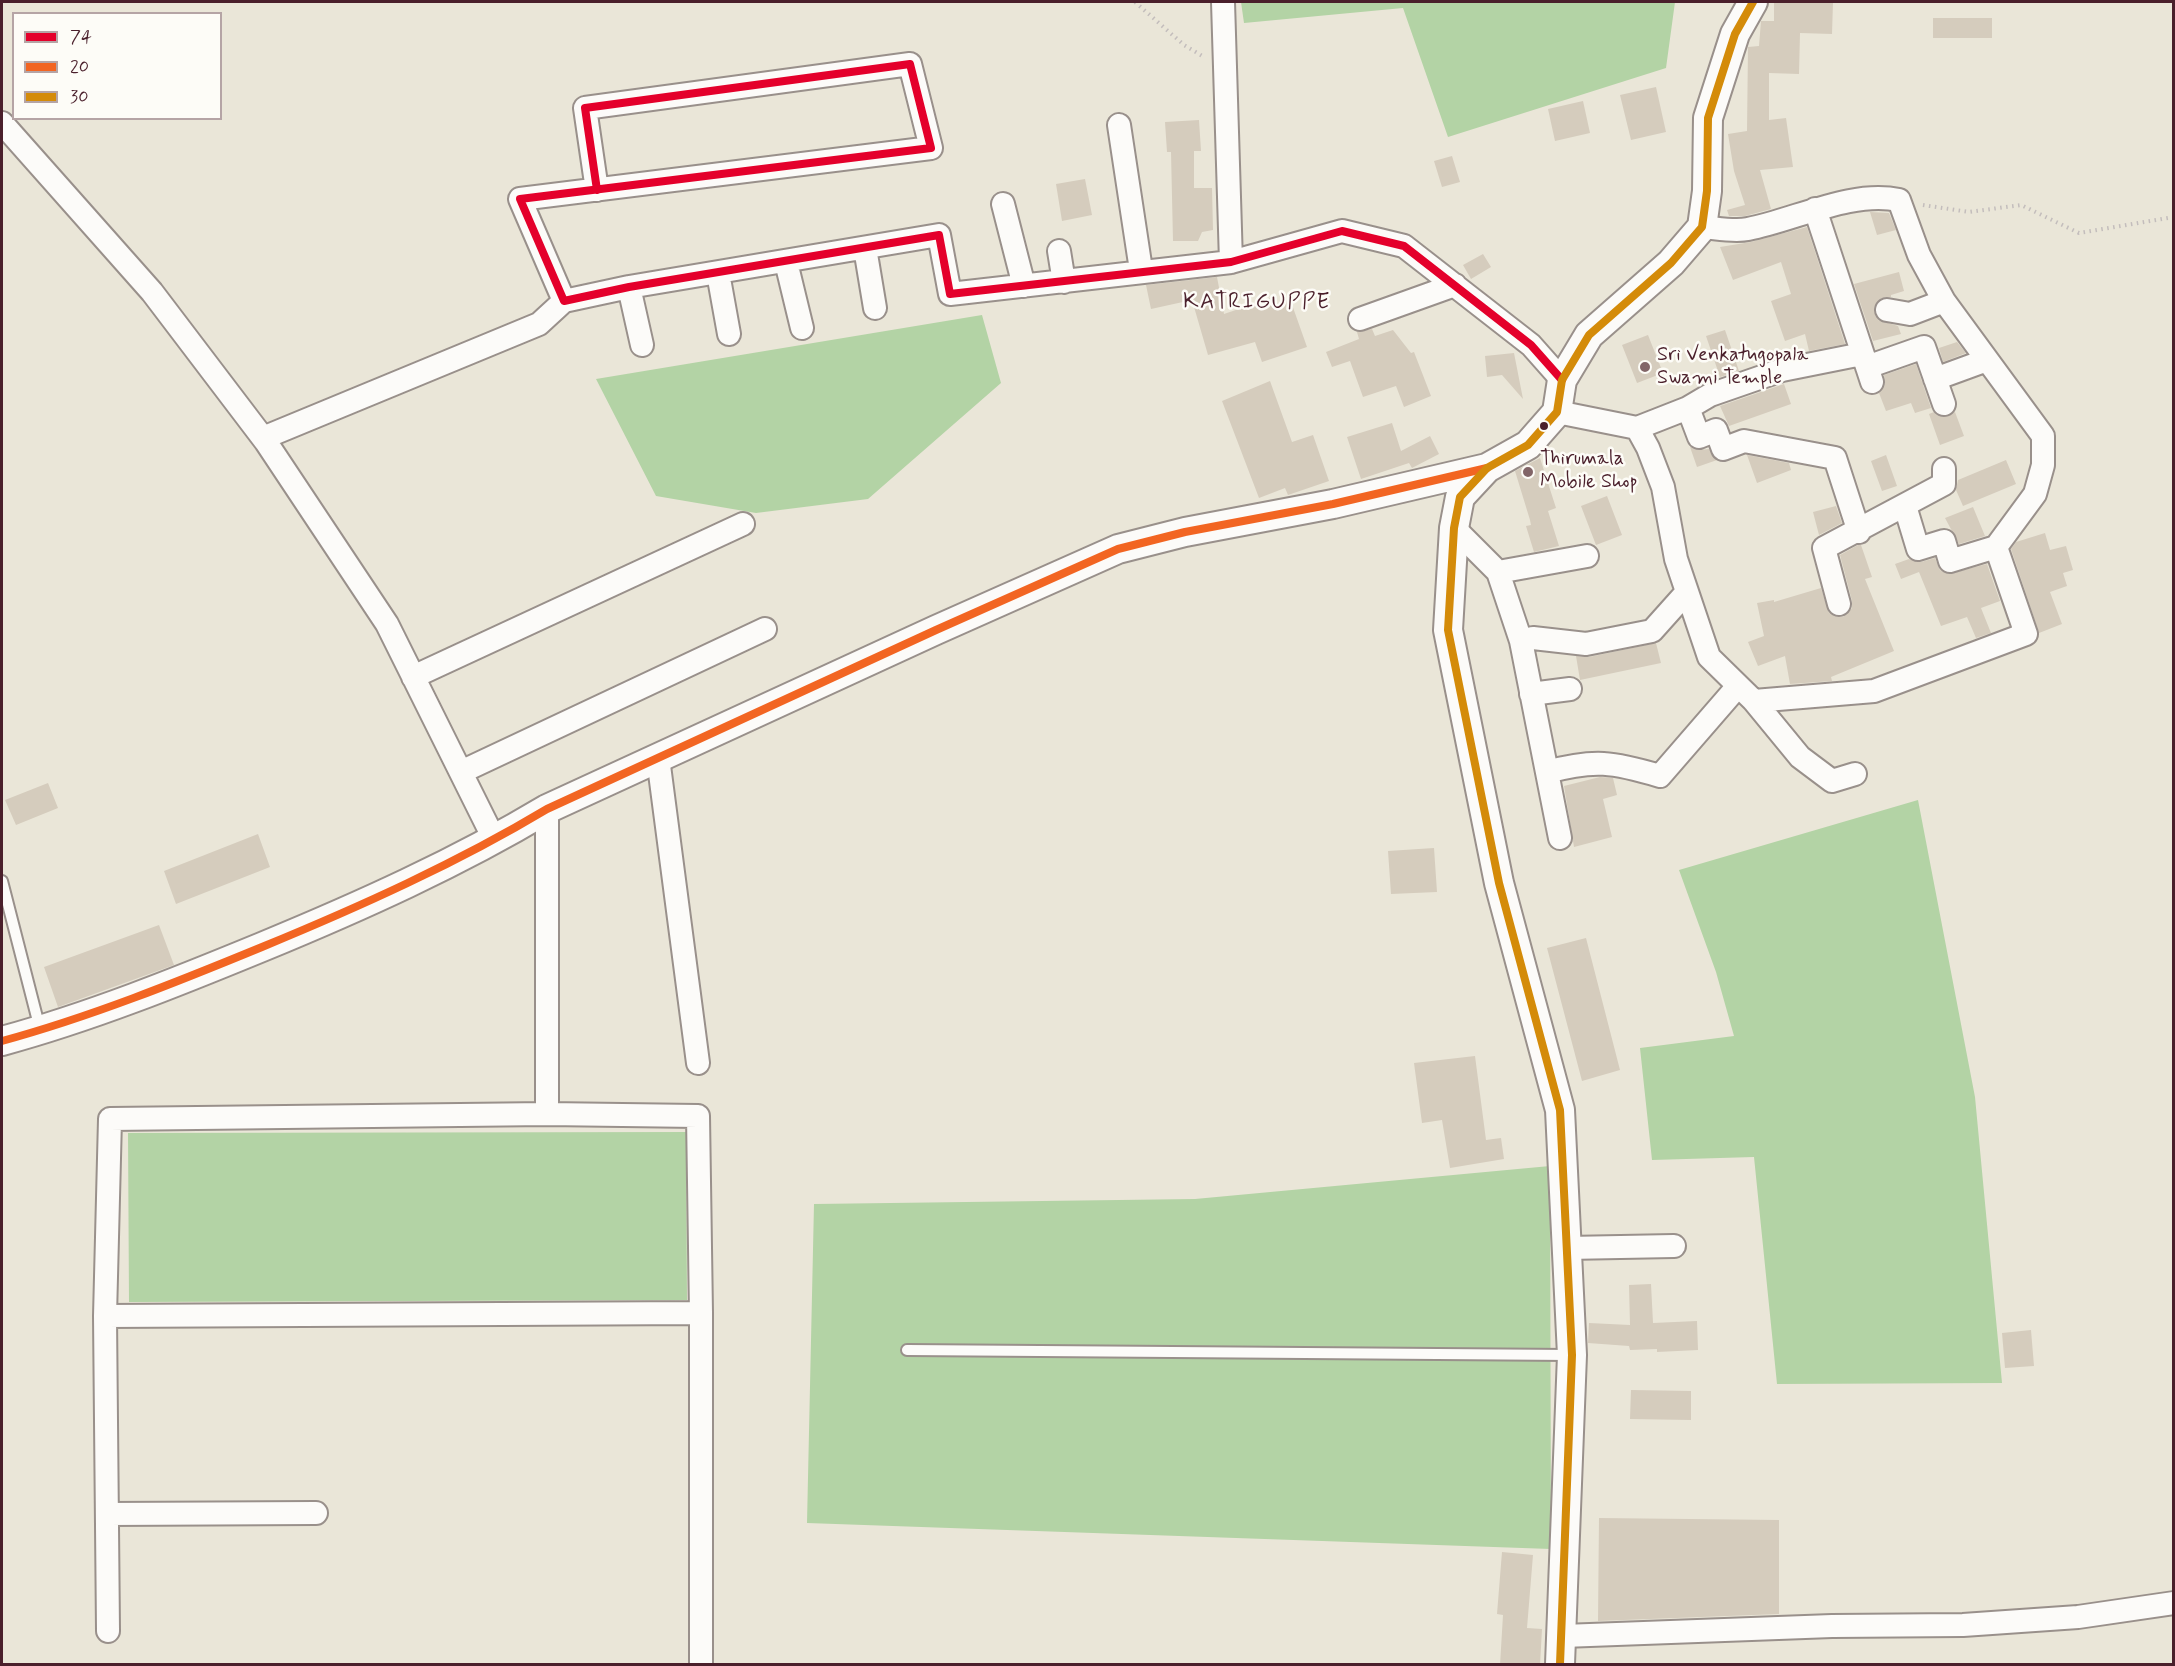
<!DOCTYPE html>
<style>
body{margin:0}
#map{position:relative;width:2175px;height:1666px;overflow:hidden;background:#eae6d8;font-family:Mynerve,sans-serif}
canvas{display:block}
.frame{position:absolute;inset:0;border:3px solid #4a1f2b;pointer-events:none}
.legend{position:absolute;left:12px;top:12px;width:210px;height:108px;box-sizing:border-box;background:#fdfcf7;border:2px solid #b5a4a5;margin:0;padding:8px 10px;list-style:none;font-size:18px;color:#4a1f2b}
.legend li{display:flex;align-items:center;gap:12px;height:30px}
.legend b{width:30px;border:2px solid #b5a4a5}
</style>
<div id="map">
<canvas width="2175" height="1666"></canvas>
<div class="frame"></div>
<ul class="legend">
<li><b style="height:8px;background:#e4002b"></b>74</li>
<li><b style="height:8px;background:#f26522"></b>20</li>
<li><b style="height:8px;background:#d48b09"></b>30</li>
</ul>
</div>
<script>
const c = document.querySelector('canvas').getContext('2d');
c.lineJoin = 'round';
function paint(path, color) {
  c.fillStyle = color;
  c.fill(path, 'evenodd');
}
function strokePath(path, color, width, dash) {
  c.strokeStyle = color;
  c.lineWidth = width;
  c.lineCap = dash ? 'butt' : 'round';
  c.setLineDash(dash || []);
  c.stroke(path);
}
function drawText(font, color, halo, rows, align = 'center') {
  c.font = font + ' Mynerve,sans-serif';
  c.lineWidth = 5;
  c.setLineDash([]);
  c.textBaseline = 'middle';
  c.strokeStyle = halo;
  c.fillStyle = color;
  for (const [text, x, y, turn = 0] of rows) {
    c.save();
    c.translate(x, y);
    c.rotate((+turn || 0) * Math.PI / 180);
    c.textAlign = isNaN(turn) ? turn : align;
    if (halo) c.strokeText(text, 0, 0);
    c.fillText(text, 0, 0);
    c.restore();
  }
}
const green = new Path2D(`
 M1241 2H1675L1666 68 1448 137 1403 8 1244 23Z
 M982 315 1001 383 868 499 756 513 656 496 596 379Z
 M1918 800 1975 1097 2002 1383 1777 1384 1754 1157 1652 1160 1640 1048 1734 1036 1716 972 1679 870Z
 M686 1132 687 1300 129 1302 128 1133Z
 M1550 1166 1551 1549 807 1523 814 1204 1195 1199Z`);
const building = new Path2D(`
 M1774 2H1833L1832 34 1800 33 1799 74 1769 73V120L1786 118 1793 167 1760 170 1771 209 1745 216H1729L1727 210 1745 205 1734 171 1728 134 1747 131 1748 47 1759 46 1761 21H1774Z
 M1933 18H1992V38H1933Z
 M1656 87 1666 132 1631 140 1620 95Z
 M1583 101 1590 133 1555 141 1548 109Z
 M1199 120 1201 151H1194V188H1212L1213 230 1202 232 1198 241H1173L1171 152H1167L1165 122Z
 M1452 156 1460 182 1442 187 1434 161Z
 M1085 179 1092 215 1062 221 1056 184Z
 M1870 212 1889 213 1896 230 1877 235Z
 M1807 227 1845 344 1809 351 1805 334 1785 341 1771 301 1791 294 1781 262 1733 280 1720 247 1751 242Z
 M1483 254 1491 267 1471 279 1463 265Z
 M1899 272 1904 291 1891 295V297L1882 298 1874 308 1878 320 1898 326 1901 334 1873 341 1854 284Z
 M1217 277 1224 314 1271 298 1273 305 1290 299 1307 347 1262 362 1255 342 1208 355 1192 300 1151 309 1146 285Z
 M1372 329 1375 336 1393 330 1411 353 1414 352 1431 396 1404 407 1396 386 1363 397 1350 361 1332 367 1326 352 1359 339 1357 332Z
 M1725 330 1739 371 1720 377 1706 336Z
 M1648 335 1663 373 1637 383 1622 345Z
 M1957 342 1966 353 1943 362 1939 348Z
 M1514 353 1523 399 1502 375 1487 377 1485 356Z
 M1916 364 1931 408 1915 413 1911 403 1886 411 1879 393 1885 385 1884 375Z
 M1270 381 1292 442 1313 435 1329 481 1288 495 1285 488 1259 498 1222 401Z
 M1784 384 1791 404 1729 426 1720 406Z
 M1934 412 1942 417 1955 412 1964 436 1940 445 1929 414Z
 M1392 423 1401 451 1430 436 1439 454 1412 468 1409 463 1361 479 1347 437Z
 M1690 447 1698 450 1709 449 1717 460 1697 467Z
 M1747 455 1789 463 1791 470 1757 483Z
 M1886 455 1897 486 1882 491 1871 461Z
 M1540 458 1556 508 1548 511 1559 546 1534 552 1526 526 1531 525 1530 520 1515 471Z
 M2006 460 2016 484 1963 506 1956 490 1958 480Z
 M1607 496 1622 535 1596 545 1581 506Z
 M1836 506 1842 523 1819 535 1813 512Z
 M1973 507 1985 536 1959 544 1945 518Z
 M2045 533 2050 550 2066 546 2073 570 2063 573 2067 586 2050 592 2062 624 2039 633 2011 549 2016 542Z
 M1858 545H1861L1872 577 1865 579 1894 651 1831 677 1832 681 1790 684 1785 656 1758 666 1748 642 1764 636 1757 603 1774 600V602L1821 588 1829 613 1843 617 1852 608V601L1840 555Z
 M1935 558 1940 570 1948 574 1987 564 2000 601 1981 608 1991 633 1976 638 1967 617 1941 626 1919 572 1901 579 1895 564 1909 559 1921 562Z
 M1656 643 1661 663 1580 680 1576 656 1589 657Z
 M1600 777 1613 778 1617 795 1603 799 1612 837 1574 847 1564 786Z
 M48 783 58 808 16 825 5 800Z
 M258 834 270 867 176 904 164 871Z
 M1434 848 1437 892 1391 894 1388 851Z
 M159 925 174 965 58 1007 44 967Z
 M1586 938 1620 1070 1582 1081 1547 948Z
 M1475 1056 1486 1140 1501 1138 1504 1159 1450 1168 1442 1120 1422 1123 1414 1063Z
 M1651 1284 1653 1323 1697 1321 1698 1350 1657 1352V1349L1630 1350 1629 1346 1588 1343 1589 1323 1630 1325 1629 1285Z
 M2031 1330 2034 1366 2005 1368 2002 1333Z
 M1631 1390 1691 1391V1420L1630 1419Z
 M1599 1518 1779 1520V1614L1598 1621Z
 M1502 1552 1533 1555 1527 1628 1542 1629 1540 1665H1500L1503 1615 1497 1614Z`);
const path = new Path2D(`
 M1135 2 1184 45 1204 57
 M1923 205 1969 212 2021 205 2079 233 2174 217`);
const service = new Path2D(`
 M2 881 40 1029
 M907 1350 1570 1355`);
const minor = new Path2D(`
 M1223 2 1231 262
 M2 123 152 292 266 442 387 624 495 841
 M1119 125 1141 270
 M597 190 585 108 910 64 931 148 520 199 564 301 629 287 939 235 950 294 1231 262 1342 231 1404 246 1531 345 1562 380
 M1003 204 1024 286
 M1815 209 1872 382
 M1702 227C1716 228 1734 232 1748 229 1795 220 1851 190 1899 200L1919 255 1944 301 2043 436V465L2035 494 1996 547
 M865 248 875 308
 M1059 251 1064 282
 M786 262 802 328
 M718 273 729 334
 M629 287 642 345
 M1887 310 1910 314 1944 301
 M1360 319 1455 285
 M1867 367 1924 347 1944 404
 M1935 379 1987 360
 M1688 408 1699 437 1716 430 1723 449 1744 441 1835 458 1859 532
 M1557 412 1637 428 1648 448 1663 487 1676 559 1709 657 1754 701 1800 757 1832 781 1855 774
 M1637 428 1688 408 1710 395 1782 370 1862 354
 M263 438 539 324 564 301
 M1454 528 1498 572 1521 641 1533 638 1586 644 1652 631 1686 593
 M1498 572 1587 556
 M1839 604 1824 548 1944 484V469
 M1521 641 1560 838
 M413 677 743 524
 M1531 694 1570 689
 M1754 701 1874 691 2026 634 1996 547 1950 561 1944 541 1918 549 1905 506
 M658 758 698 1063
 M461 772 765 629
 M1547 772C1594 759 1613 762 1660 776L1738 686
 M547 1114V809
 M1567 1248 1674 1246
 M105 1316 701 1313 698 1116 547 1114 110 1119 105 1316 108 1631
 M107 1514 316 1513
 M1563 1636 1832 1626 1963 1625 2078 1617 2174 1603
 M701 1664V1313`);
const tertiary = new Path2D(`
 M2 1041C90 1017 177 982 262 947 359 907 457 863 547 809L936 630 1118 549 1185 532 1333 504 1487 468
 M1560 1664 1572 1355 1560 1110 1499 883 1448 630 1454 528 1460 497 1487 468 1528 445 1557 412 1562 380 1589 335 1671 263 1702 227 1707 191 1708 118 1735 34 1753 2`);
const bus1 = new Path2D(`
 M597 190 585 108 910 64 931 148 520 199 564 301 629 287 939 235 950 294 1231 262 1342 231 1404 246 1531 345 1562 380`);
const bus2 = new Path2D(`
 M2 1041C90 1017 177 982 262 947 359 907 457 863 547 809L936 630 1118 549 1185 532 1333 504 1487 468`);
const bus3 = new Path2D(`
 M1560 1664 1572 1355 1560 1110 1499 883 1448 630 1454 528 1460 497 1487 468 1528 445 1557 412 1562 380 1589 335 1671 263 1702 227 1707 191 1708 118 1735 34 1753 2`);
const markers = [
 [1645,367,6,"#826568"],
 [1544,426,5,"#4a1f2b"],
 [1528,472,6,"#826568"]
];
const poiNames = [
 ["Sri Venkatugopala",1657,356],
 ["Swami Temple",1657,379],
 ["Thirumala",1540,460],
 ["Mobile Shop",1540,483]
];
const quarterNames = [
 ["KATRIGUPPE",1257,303]
];
paint(green, '#b3d3a5');
paint(building, '#d5ccbd');
strokePath(service, '#99908b', 14);
strokePath(minor, '#99908b', 26);
strokePath(tertiary, '#99908b', 32);
strokePath(path, '#c3bdbc', 4, [1.5, 4.5]);
strokePath(service, '#fcfbf9', 10);
strokePath(minor, '#fcfbf9', 22);
strokePath(tertiary, '#fcfbf9', 28);
strokePath(bus1, '#e4002b', 8);
strokePath(bus2, '#f26522', 8);
strokePath(bus3, '#d48b09', 8);
for (const [x, y, r, color] of markers) {
  const dot = new Path2D();
  dot.arc(x, y, r, 0, 2 * Math.PI);
  c.fillStyle = color;
  c.fill(dot);
  strokePath(dot, '#fdfcf7', 2);
}
drawText('20px', '#4a1f2b', '#fdfcf7', poiNames, 'left');
c.letterSpacing = '1.5px';
drawText('22px', '#4a1f2b', '#fdfcf7', quarterNames);
c.letterSpacing = '0px';
</script>
